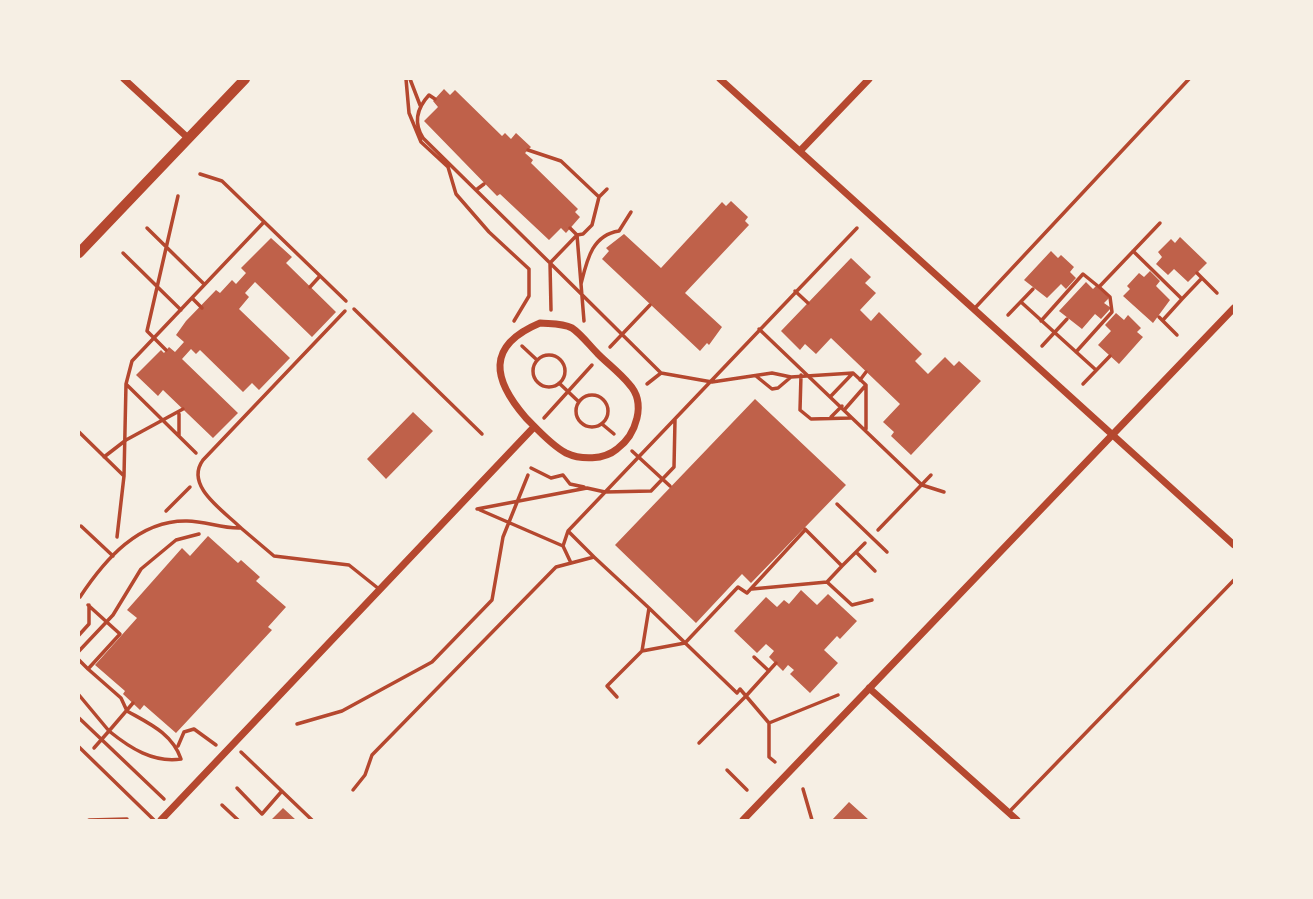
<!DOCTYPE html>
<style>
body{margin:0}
#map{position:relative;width:1313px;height:899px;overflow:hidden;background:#f6efe4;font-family:"Source Serif 4",serif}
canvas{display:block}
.frame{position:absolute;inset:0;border:80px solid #f6efe4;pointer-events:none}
</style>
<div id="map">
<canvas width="1313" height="899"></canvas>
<div class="frame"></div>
</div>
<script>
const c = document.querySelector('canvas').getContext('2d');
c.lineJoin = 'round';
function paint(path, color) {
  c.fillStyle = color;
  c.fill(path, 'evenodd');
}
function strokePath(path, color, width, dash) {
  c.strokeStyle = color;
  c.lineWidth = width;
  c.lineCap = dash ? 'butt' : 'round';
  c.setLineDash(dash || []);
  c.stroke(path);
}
const building = new Path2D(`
 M444 89 450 95 455 90 502 136 505 133 511 139 516 133 531 147 525 153 533 160 531 163 578 209 575 212 580 217 566 233 561 228 549 240 500 194 497 196 424 121 438 107 433 101Z
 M731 201 748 217 745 221 749 225 685 293 722 327 709 345 707 343 700 351 602 259 609 251 606 248 624 234 661 268 722 202 726 206Z
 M1180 237 1207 263 1188 282 1174 269 1168 275 1156 264 1162 257 1158 252 1171 239 1175 243Z
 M271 238 292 257 286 263 336 312 312 337 255 282 245 293 249 297 239 309 290 358 259 390 252 383 243 392 200 350 196 354 191 349 182 359 238 413 213 438 163 390 158 396 136 375 161 350 164 353 169 347 175 352 184 342 176 335 186 321 216 290 220 293 232 280 236 284 246 273 241 268Z
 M1051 251 1058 258 1061 255 1074 267 1070 272 1076 278 1066 289 1061 284 1047 298 1024 280Z
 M851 258 871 277 865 283 876 293 860 310 871 321 879 312 922 354 915 361 928 374 945 357 954 366 959 361 981 381 911 455 891 436 894 432 883 422 900 404 831 338 816 354 805 344 800 350 781 331Z
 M1150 271 1160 281 1156 286 1170 300 1153 323 1123 296 1130 289 1127 286 1139 273 1144 277Z
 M1086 282 1093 289 1096 286 1109 298 1104 303 1111 308 1101 319 1095 314 1082 329 1059 311Z
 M1116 313 1124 320 1128 315 1141 328 1137 332 1143 337 1119 364 1098 345 1111 331 1105 325Z
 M755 399 846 485 751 583 742 574 696 623 615 545Z
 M413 412 433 431 386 479 367 459Z
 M208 536 238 563 241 560 260 577 256 581 286 607 268 627 272 630 176 733 144 705 140 710 123 694 125 691 95 665 137 618 127 610 182 548 190 556Z
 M801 590 817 605 828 594 857 621 840 639 837 636 824 650 838 663 810 693 790 674 794 670 788 665 783 671 769 657 774 651 766 644 757 653 734 631 766 597 777 607 784 600 789 604Z
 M849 802 869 820H832Z
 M283 808 296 820H271Z`);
const path = new Path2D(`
 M406 79 409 113 421 142 448 167 456 194 489 232 529 269V296L514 321
 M410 79 420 105
 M435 99 429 95C417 108 413 122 423 138L550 263 577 235 583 234 592 225 599 197 561 161 528 150
 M200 174 222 181 346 301
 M476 190 484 184
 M599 197 607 189
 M147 228 204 284
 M570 228 577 235 581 284C587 260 592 235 619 231L631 212
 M1133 251 1182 299 1202 278 1217 293
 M123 253 181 310
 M1197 273 1202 278
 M581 284 584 321
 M310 287 320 276
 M795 291 808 303
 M192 298 202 308
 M1021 302 1096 370
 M354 309 482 434
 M551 310 550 263 661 373 647 384
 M1008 315 1033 289
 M1159 317 1177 335
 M1163 320 1182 299
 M1041 321 1083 274 1099 287 1160 223
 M759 329 922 485 944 492
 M522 346 537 360
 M1042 346 1067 319
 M610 347 650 305
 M166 350 147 331 178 196
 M1076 352 1112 312 1110 297 1099 287
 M533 371a16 16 0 1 1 32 0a16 16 0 1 1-32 0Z
 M661 373 712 382 772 373 791 377
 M853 373 866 385
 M801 375 800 410 811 419 851 418
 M756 376 772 389 778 388 791 377 853 373 831 396
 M860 380 866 372
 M559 383 579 402
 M1083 384 1110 356
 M127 385 196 453
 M576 411a16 16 0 1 1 32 0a16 16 0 1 1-32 0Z
 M845 409 866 385V429
 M831 417 842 406
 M544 418 592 365
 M602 424 614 434
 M79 432 124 476
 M179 436V414
 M632 451 670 486
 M104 457 126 440 183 409
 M531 468 551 478 563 475 570 484 584 487
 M477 509 587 488 605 492 651 491 674 467 675 420
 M480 510 563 546 571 563
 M166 511 190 487
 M805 529 842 566 827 582
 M878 530 931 475
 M117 537 124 476 126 384 132 361 264 222
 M563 546 568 531
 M856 552 875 571
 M594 557 568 531 857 228
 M842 566 865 543
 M752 589 827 582 852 605 872 600
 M88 605 120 634 88 669 121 698 127 711C148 723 172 733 181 759 153 763 130 748 109 731L94 748
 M649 608 737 693 740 689 746 696 776 663
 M79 635 89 624V605
 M79 651 113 615 141 569 176 540 199 534
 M642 651 685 643 738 587 747 593 805 530
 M754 657 769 671
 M79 660 88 669
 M79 695 109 731 133 703
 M79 718 164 799
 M769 723 838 695
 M297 724 342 711 432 662 492 600 503 537 528 475
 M699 743 746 696 769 723V757L775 762
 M178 746 184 732 194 729 216 745
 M241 752 312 820
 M727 770 747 790
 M237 788 262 814 282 791
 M803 789 812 820
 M353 790 365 775 372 755 556 567 594 557 649 608 642 651 607 686 617 697
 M222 805 238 820
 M89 820 127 819`);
const service = new Path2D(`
 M974 309 1189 79
 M837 504 887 552
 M81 526 113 556
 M241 528C224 511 184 486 203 460L345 311
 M80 597C105 559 139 520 187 521 206 521 222 529 241 528L274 556 349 565 379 589
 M79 747 154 820
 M1009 812 1234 580`);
const minor = new Path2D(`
 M124 79 188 138
 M720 79 1234 545
 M800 151 869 79
 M540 323C551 324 562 323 572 328 581 334 590 346 598 354 608 364 620 373 629 384 647 403 636 435 617 449 604 460 581 460 566 453 552 446 537 429 526 418 493 380 485 346 540 323Z
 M869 688 1017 820
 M161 820 534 427
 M743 820 1234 308`);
const secondary = new Path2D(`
 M79 253 245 79`);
paint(building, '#bf614a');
strokePath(path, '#b5482f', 3.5);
strokePath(service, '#b5482f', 3.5);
strokePath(minor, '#b5482f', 7);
strokePath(secondary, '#b5482f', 10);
</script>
